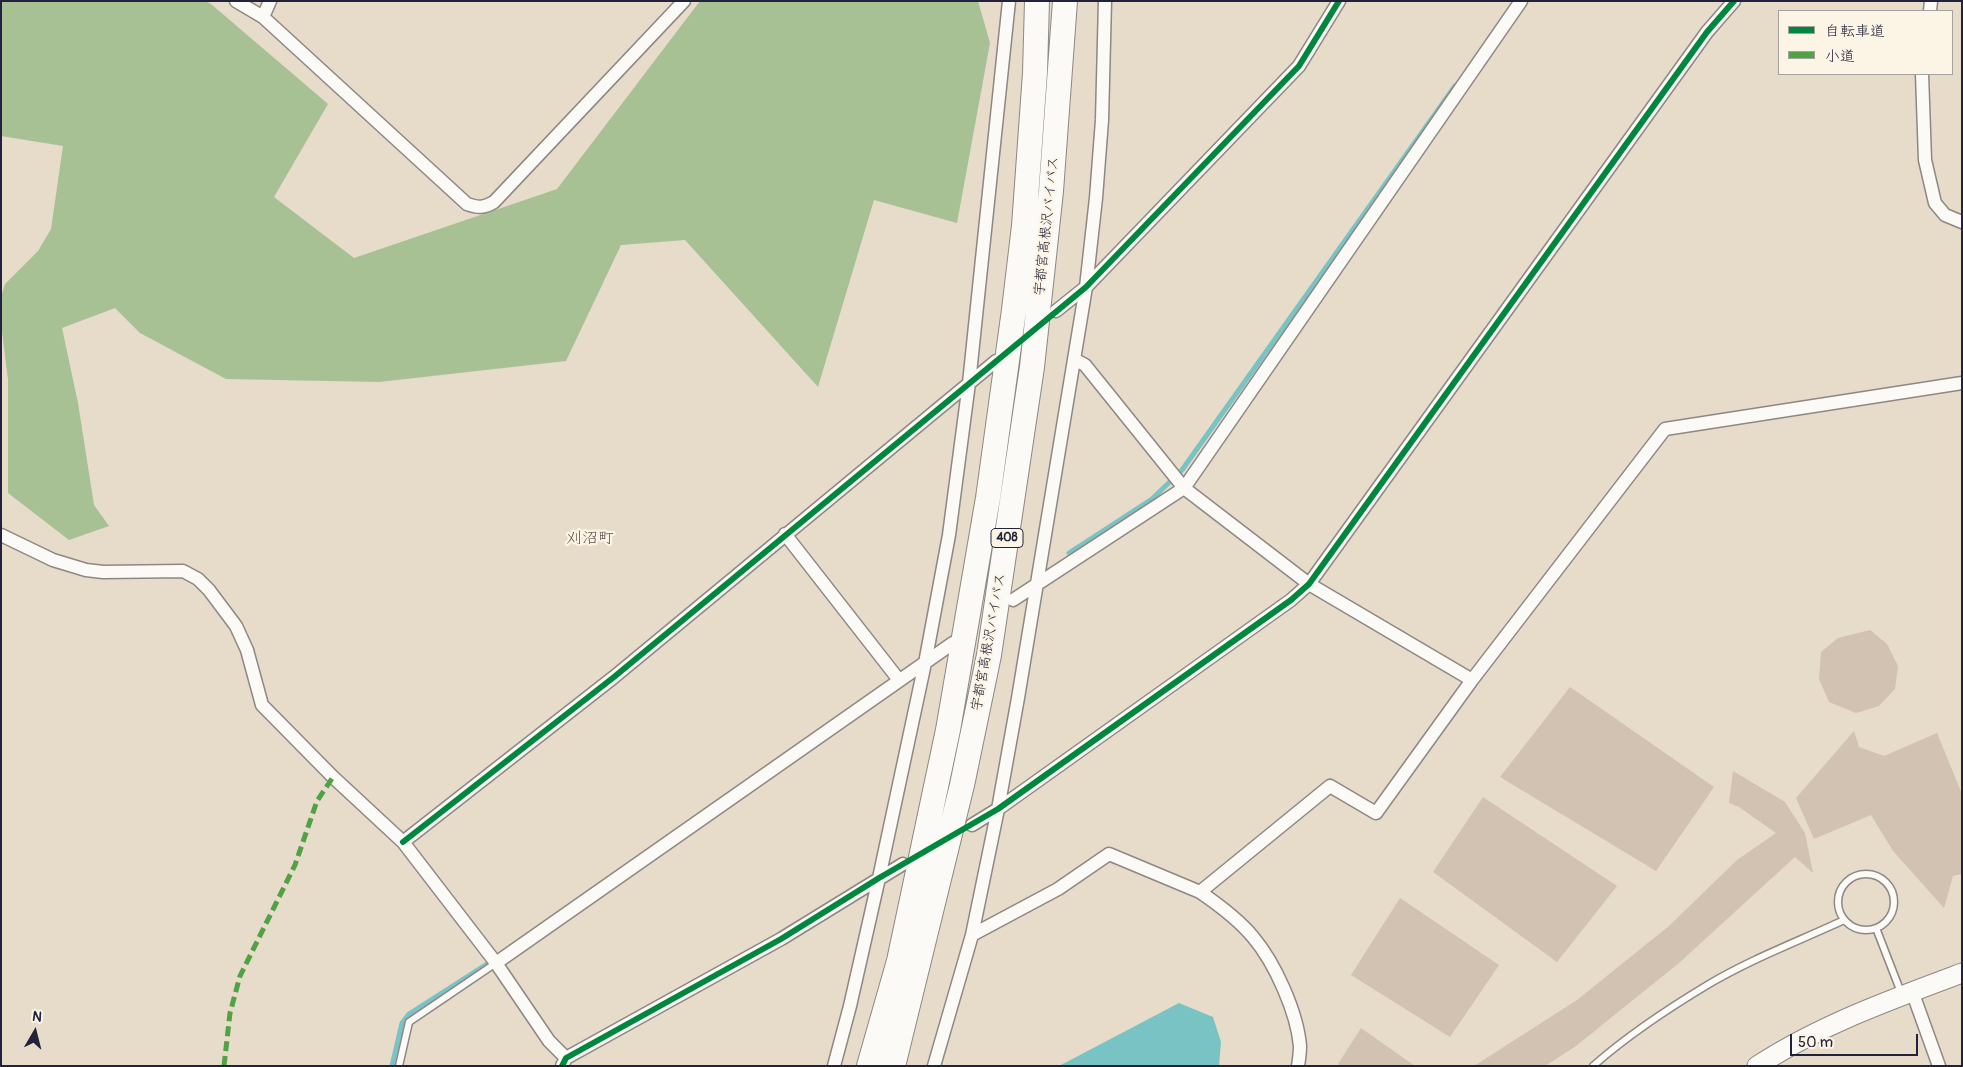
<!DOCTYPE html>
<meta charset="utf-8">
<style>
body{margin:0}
#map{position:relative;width:1963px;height:1067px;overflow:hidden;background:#e7dbca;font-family:Pangolin,"Klee One",sans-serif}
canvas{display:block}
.frame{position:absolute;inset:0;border:2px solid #22223b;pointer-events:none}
.legend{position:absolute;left:1778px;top:10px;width:175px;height:65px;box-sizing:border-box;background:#fcf5e5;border:1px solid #a5a1a1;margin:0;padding:6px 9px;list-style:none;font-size:15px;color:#22223b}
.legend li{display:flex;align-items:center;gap:10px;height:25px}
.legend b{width:25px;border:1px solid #a5a1a1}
.north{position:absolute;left:10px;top:1007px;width:50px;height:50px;-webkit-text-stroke:4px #fcf5e5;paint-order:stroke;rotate:8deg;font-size:14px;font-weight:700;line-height:20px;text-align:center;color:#22223b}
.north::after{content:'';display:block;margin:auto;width:18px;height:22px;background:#22223b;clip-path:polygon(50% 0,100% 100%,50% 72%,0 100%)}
.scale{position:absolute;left:1790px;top:1034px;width:128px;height:22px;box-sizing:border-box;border:2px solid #22223b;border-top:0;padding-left:6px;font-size:15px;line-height:18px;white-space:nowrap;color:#22223b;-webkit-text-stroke:4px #fcf5e5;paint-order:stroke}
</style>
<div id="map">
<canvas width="1963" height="1067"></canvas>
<div class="frame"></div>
<ul class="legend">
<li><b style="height:6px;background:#00873e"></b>自転車道</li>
<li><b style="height:6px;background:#50a245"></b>小道</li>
</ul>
<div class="north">N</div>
<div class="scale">50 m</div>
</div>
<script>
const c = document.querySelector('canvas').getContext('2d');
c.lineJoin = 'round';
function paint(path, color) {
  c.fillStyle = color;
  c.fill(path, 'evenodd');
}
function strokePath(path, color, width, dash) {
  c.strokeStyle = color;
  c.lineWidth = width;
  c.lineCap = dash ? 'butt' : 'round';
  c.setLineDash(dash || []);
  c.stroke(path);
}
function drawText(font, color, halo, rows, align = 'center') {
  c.font = font + ' Pangolin,"Klee One",sans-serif';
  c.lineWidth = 4.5;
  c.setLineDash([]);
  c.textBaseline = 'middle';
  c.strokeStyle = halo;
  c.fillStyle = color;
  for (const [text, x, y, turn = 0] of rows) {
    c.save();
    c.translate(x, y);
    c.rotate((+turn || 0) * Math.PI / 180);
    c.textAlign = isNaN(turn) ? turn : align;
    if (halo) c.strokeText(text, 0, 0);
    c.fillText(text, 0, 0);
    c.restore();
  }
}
const forest = new Path2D(`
 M1 1H205L211 4 328 104 274 197 354 258 557 189 700 1H978L990 43 957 223 874 200 818 387 685 240 621 245 566 361 379 382 226 379 140 333 115 308 62 328 78 403 94 505 109 526 69 540 8 493V380L1 323V297L5 284 38 251 51 229 63 146 1 136Z`);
const water = new Path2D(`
 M1179 1003 1213 1017 1221 1042 1219 1066H1059Z`);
const stream = new Path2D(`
 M1069 553 1152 499 1182 470 1455 86
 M392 1066 402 1023 409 1014 487 964`);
const building = new Path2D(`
 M1870 630 1887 644 1898 666 1895 689 1879 706 1856 713 1829 702 1819 679 1821 652 1838 638Z
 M1570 687 1714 787 1656 871 1500 777Z
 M1854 731 1859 747 1884 756 1937 733 1962 794V874L1953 876 1944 908 1893 851 1871 815 1814 839 1796 798Z
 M1733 771 1785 802 1805 833 1813 873 1795 857 1679 963 1576 1046 1545 1066H1474L1577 1000 1669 926 1737 860 1776 833 1739 807 1729 803Z
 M1483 797 1617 886 1557 962 1433 872Z
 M1400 898 1499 965 1450 1037 1351 975Z
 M1361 1028 1415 1066H1341L1338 1064Z`);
const lane = new Path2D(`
 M1838 902a28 28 0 1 1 56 0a28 28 0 1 1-56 0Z
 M1876 928 1902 995
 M399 1066 409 1022 496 963
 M1593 1066C1628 1035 1669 1008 1709 984 1751 959 1799 941 1844 920`);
const street = new Path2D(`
 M236 1 263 17 467 204C478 208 484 208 494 202L684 1
 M1930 11 1931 1
 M263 17 270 1
 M1922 74 1925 160 1935 203 1945 215 1962 222
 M1056 311 1086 287 1299 66 1339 1
 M1074 359 1085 365 1184 488 1309 584 1472 680
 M785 534 899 680
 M1 535 53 560 86 570 103 572 183 571 198 579 209 590 236 626 247 650 262 705 333 777 403 842 496 963 549 1041 566 1058
 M1013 600 1184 488 1521 1
 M972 825 998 809 1291 600 1309 584 1707 32 1734 1
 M403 842 614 677 996 361
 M1200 892C1219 905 1239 920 1253 937 1275 963 1297 1012 1300 1046 1300 1053 1299 1060 1298 1066
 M972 935 1058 889 1109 854 1200 892 1330 786 1376 813 1472 680 1665 429 1962 383
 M496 963 953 643
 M1912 991 1939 1066
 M562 1066 566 1058 781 939 903 864
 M834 1066 850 1006 879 878 925 663 949 535 969 383 1009 1
 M934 1066 972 935 998 809 1018 698 1086 287 1096 198 1102 120 1105 1`);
const secondary = new Path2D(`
 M1757 1066C1820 1025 1892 999 1962 973`);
const highway = new Path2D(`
 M869 1066 899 961 948 730 988 498 1014 310 1024 226 1035 73 1037 1
 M893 1066 962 785 989 655 1032 367 1051 191 1065 1`);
const quiet = new Path2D(`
 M224 1066 230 1013 240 976 295 865 317 801 333 777`);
const cycleway = new Path2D(`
 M403 842 614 677 1086 287 1299 66 1339 1
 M562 1066 566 1058 781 939 879 878 998 809 1291 600 1309 584 1707 32 1734 1`);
const shields = [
 [1007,538,32]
];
const shieldNames = [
 ["408",1007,538]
];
const streetNames = [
 ["宇都宮高根沢バイパス",1047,226,-84],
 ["宇都宮高根沢バイパス",989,642,-80]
];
const quarterNames = [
 ["刈沼町",590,539]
];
paint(forest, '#a7c195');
paint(water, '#79c3c4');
strokePath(stream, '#79c3c4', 5);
paint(building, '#d1c2b1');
strokePath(lane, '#8e8783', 9);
strokePath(street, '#8e8783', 15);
strokePath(secondary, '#8e8783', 21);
strokePath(highway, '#8e8783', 26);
strokePath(lane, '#fbfaf7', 6);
strokePath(street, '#fbfaf7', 12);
strokePath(secondary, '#fbfaf7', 19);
strokePath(highway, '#fbfaf7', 24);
strokePath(quiet, '#50a245', 5, [10, 5]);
strokePath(cycleway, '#00873e', 6);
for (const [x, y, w] of shields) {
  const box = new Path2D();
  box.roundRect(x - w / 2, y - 9.5, w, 19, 4);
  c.fillStyle = '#fcf5e5';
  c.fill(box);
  strokePath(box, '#22223b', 1);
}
drawText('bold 12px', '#22223b', null, shieldNames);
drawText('14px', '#22223b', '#fcf5e5', streetNames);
drawText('16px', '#645352', '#fcf5e5', quarterNames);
</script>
